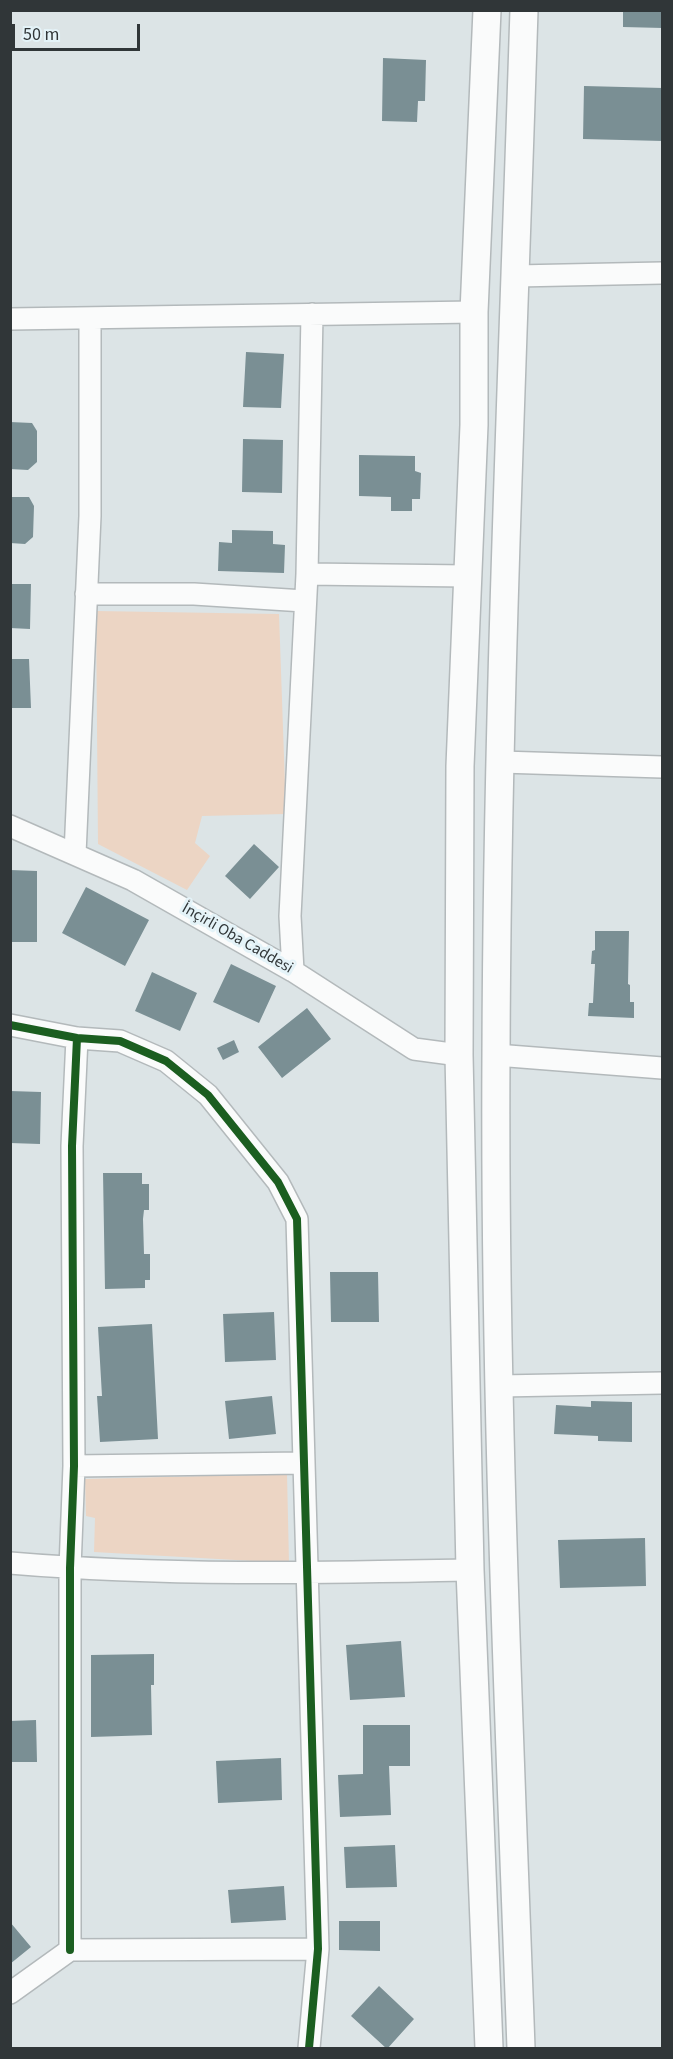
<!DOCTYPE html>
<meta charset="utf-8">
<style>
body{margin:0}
#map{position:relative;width:673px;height:2059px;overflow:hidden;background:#dce4e6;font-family:"Source Sans 3",sans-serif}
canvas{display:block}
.frame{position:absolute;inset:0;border:12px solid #303638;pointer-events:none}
.scale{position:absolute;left:12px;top:24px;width:128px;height:27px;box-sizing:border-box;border:3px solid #303638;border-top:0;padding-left:8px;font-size:18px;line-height:21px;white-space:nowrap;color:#303638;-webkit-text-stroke:4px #e4f3f8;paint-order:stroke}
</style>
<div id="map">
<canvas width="673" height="2059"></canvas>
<div class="frame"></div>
<div class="scale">50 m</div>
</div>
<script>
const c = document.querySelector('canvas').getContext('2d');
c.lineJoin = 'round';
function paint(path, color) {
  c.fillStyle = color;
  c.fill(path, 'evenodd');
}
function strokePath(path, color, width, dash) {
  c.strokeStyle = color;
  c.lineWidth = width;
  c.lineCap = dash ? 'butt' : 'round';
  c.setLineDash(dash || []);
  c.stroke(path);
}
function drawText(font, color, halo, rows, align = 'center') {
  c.font = font + ' "Source Sans 3",sans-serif';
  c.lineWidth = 6;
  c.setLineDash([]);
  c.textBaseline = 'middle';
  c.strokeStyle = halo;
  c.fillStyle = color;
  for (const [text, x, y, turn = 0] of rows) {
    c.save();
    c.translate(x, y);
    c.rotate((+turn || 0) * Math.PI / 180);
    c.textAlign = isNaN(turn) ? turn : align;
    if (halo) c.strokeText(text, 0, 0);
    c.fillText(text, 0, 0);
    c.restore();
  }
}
const green = new Path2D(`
 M96 611 279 614 286 814 202 816 195 843 210 856 187 890 98 844Z
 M287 1474 289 1563 94 1552 95 1518 86 1516 85 1479Z`);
const building = new Path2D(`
 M623 10H663V28L623 27Z
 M383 58 426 60 425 101H418L417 122 382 121Z
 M584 86 663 88V141L583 139Z
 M246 352 284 354 281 408 243 407Z
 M10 422 32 423 37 431V462L28 470 10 469Z
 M243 439 283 440 282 493 242 492Z
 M359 455 415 456V471L421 473 420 499H412V511H391V497L359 496Z
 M10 497H29L34 506 33 537 25 544 10 543Z
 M232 530 273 531V544L285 545 284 573 218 571 219 542 232 543Z
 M10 584H31L30 629 10 628Z
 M10 659H29L31 708H10Z
 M254 844 279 867 250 899 225 876Z
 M10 870 37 871V942H10Z
 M86 887 149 920 125 966 62 933Z
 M595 931H629L628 984 630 985V1002H634V1018L588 1016 589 1003H593L595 964H591L592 951 595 950Z
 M231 964 276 986 259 1023 213 1002Z
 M152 972 197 993 180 1031 135 1011Z
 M307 1008 331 1039 282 1078 258 1047Z
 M234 1040 239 1052 223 1060 217 1048Z
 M10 1091 41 1092 40 1144 10 1143Z
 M103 1173H142V1184H149V1210H144L143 1219 144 1254H150V1280H145V1288L105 1289Z
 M330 1272H378L379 1322H331Z
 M274 1312 276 1360 225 1362 223 1314Z
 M152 1324 158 1439 100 1442 97 1396H102L98 1327Z
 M272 1396 276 1434 229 1439 225 1401Z
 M591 1401 632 1402V1442L598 1441V1436L554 1434 556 1405 591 1407Z
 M645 1538 646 1586 560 1588 558 1540Z
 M401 1641 405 1697 350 1700 346 1645Z
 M154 1654V1685H151L152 1735 91 1737V1655Z
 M36 1720 37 1762H10V1721Z
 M363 1725H410V1766H389L391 1815 340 1817 338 1775 363 1774Z
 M281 1758 282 1800 218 1803 216 1761Z
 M395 1845 397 1887 346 1888 344 1847Z
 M284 1886 286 1920 231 1923 228 1890Z
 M339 1921H380V1951L339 1950Z
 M10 1922 31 1947 10 1964Z
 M379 1986 414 2019 387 2049 351 2016Z`);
const minor = new Path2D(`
 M516 276 662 273
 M10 319 474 312
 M307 574 467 576
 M86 594H194L304 601
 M501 762 662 767
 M10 826 133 880 293 971 414 1049 459 1055
 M75 854 90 516V318
 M293 971 290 916 307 574 312 314
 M10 1025 77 1038 120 1041 166 1061 208 1095 278 1182 297 1219 318 1949 309 2048
 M496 1055 662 1068
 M500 1386 662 1383
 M74 1466 303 1463
 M10 1563C163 1576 317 1573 470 1570
 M70 1950V1568L74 1466 72 1146 77 1038
 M10 1993 70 1950 318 1949`);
const major = new Path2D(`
 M487 10 474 312V425L460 766 459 1055 470 1570 489 2048
 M521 2048C509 1718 494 1386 496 1055 497 707 513 359 524 10`);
const cycleway = new Path2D(`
 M10 1025 77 1038 120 1041 166 1061 208 1095 278 1182 297 1219 318 1949 309 2048
 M70 1950V1568L74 1466 72 1146 77 1038`);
const streetNames = [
 ["İnçirli Oba Caddesi",237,939,30]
];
paint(green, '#ecd5c4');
paint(building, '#7a8f94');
strokePath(minor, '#b3b9bb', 24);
strokePath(major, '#b3b9bb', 30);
strokePath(minor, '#fafbfb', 21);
strokePath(major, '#fafbfb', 27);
strokePath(cycleway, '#1b5e20', 8);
drawText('16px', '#303638', '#e4f3f8', streetNames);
</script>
